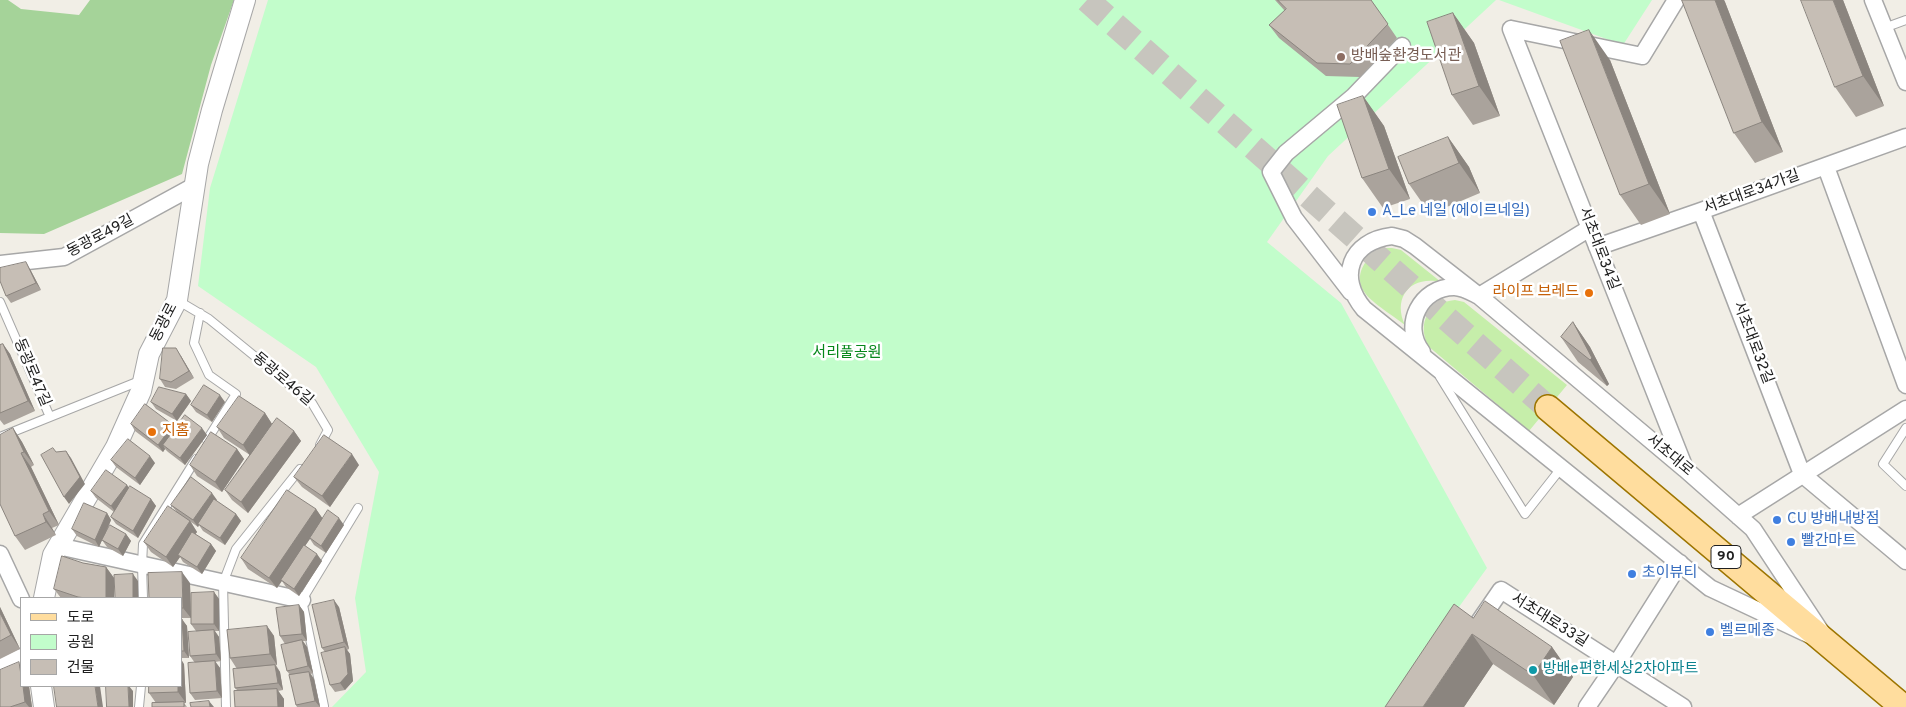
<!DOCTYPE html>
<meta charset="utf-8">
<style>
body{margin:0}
#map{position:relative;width:1906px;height:707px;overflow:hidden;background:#f1eee6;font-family:Overpass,"Noto Sans KR",sans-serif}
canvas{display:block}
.legend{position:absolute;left:20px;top:597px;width:162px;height:90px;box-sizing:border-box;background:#fff;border:1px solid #a6a6a6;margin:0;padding:6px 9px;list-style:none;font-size:15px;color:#202020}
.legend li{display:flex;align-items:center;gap:10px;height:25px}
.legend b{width:25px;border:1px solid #a6a6a6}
</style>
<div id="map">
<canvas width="1906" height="707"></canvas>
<ul class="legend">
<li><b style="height:6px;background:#ffdd9e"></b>도로</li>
<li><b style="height:14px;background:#c2fdcb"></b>공원</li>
<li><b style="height:14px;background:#c6beb5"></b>건물</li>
</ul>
</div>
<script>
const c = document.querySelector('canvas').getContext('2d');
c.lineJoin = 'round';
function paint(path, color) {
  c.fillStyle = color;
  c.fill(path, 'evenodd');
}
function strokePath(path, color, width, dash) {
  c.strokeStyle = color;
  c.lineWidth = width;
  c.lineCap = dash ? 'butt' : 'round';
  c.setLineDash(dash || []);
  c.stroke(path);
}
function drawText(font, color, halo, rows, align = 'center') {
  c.font = font + ' Overpass,"Noto Sans KR",sans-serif';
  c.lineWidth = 5;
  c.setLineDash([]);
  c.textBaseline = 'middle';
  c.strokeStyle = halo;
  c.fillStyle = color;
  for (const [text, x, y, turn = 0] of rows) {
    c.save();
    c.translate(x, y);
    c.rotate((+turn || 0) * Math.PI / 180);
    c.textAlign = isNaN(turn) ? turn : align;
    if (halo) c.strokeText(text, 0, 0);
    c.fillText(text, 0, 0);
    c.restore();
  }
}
const grass = new Path2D(`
 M1382 248H1392L1401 250 1441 282C1411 275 1392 297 1405 325 1395 317 1372 303 1365 293 1352 276 1366 256 1382 248Z
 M1455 300 1464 302 1567 385 1529 431 1428 346C1417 322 1428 303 1455 300Z`);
const forest = new Path2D(`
 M0 0H8L21 9 79 15 90 0H234L211 65 182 174 44 234 0 233Z`);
const park = new Path2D(`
 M268 0H1496L1328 156 1267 242 1341 303 1487 568 1387 707H332L366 672 355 598 379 472 316 367 198 286 210 188Z
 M1499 0H1652L1623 45Z`);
const primaryTunnel = new Path2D(`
 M1087 0 1548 408`);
const service = new Path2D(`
 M1884 28 1906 20
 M177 300 209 319 312 403 328 430 320 445
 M0 302 50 417
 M200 313 194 343 209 375 236 394 207 440
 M1440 377 1525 514 1562 467
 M1906 428 1883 464 1906 486
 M0 437 142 380
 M143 598 142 565 143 544 196 459
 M324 706 302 600 358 508
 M139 707 141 686
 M226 707 223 583 236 549 300 469`);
const minor = new Path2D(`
 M1873 0 1906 82
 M1511 29 1684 466
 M1511 29 1642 56 1676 0
 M1826 167 1906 385
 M1701 211 1802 474 1906 561
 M1392 236 1404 239 1415 246 1479 296 1685 469 1753 529 1829 644 1710 588 1364 309C1337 277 1350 241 1392 236Z
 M1597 247 1701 211 1906 137
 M0 264 64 257 194 186
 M1351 292 1294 218 1271 172 1286 153 1353 97 1402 46
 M1422 352C1401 325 1421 287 1454 287 1463 287 1471 292 1479 296L1590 228
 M1738 516 1906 409
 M58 546 302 600
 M0 554 21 599
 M1479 622 1501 590 1683 707
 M0 667 21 657
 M1587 707 1617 663 1680 563`);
const tertiary = new Path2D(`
 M44 598 53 555 116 447 141 391 149 354 177 300 198 164 212 110 245 0
 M41 686 44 707`);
const primary = new Path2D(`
 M1548 408 1903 707`);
const wall = new Path2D(`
 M1275 0H1371L1397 38 1360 77 1326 76 1279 38 1269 25 1285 11Z
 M1682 0H1724L1725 2 1783 152 1755 163 1734 133Z
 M1843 0 1884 106 1856 117 1835 87Z
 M1453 13 1474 43 1500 116 1473 125 1452 95Z
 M1610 60 1670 214 1641 225 1620 195Z
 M1363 96 1384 126 1410 199 1383 208 1362 178Z
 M1448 137 1469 167 1480 193 1430 214 1409 184Z
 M30 269 41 290 11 303 6 296Z
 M1573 322 1590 347 1609 384 1607 386 1578 362 1561 337Z
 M3 344 10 354 35 411 4 425 0 420V345Z
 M181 356 194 378 176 389 165 387 160 379Z
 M186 394 191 401 177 421 156 409 151 402Z
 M225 402 212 422 196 412 191 405Z
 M265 413 272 424 253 452 294 431 301 441 248 513 232 500 225 490 250 455 224 438 217 427Z
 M131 424 173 425 175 428 207 435 185 465 168 452 165 449 163 452 135 431Z
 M13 428 22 442 34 465 31 467 59 525 52 528 56 535 25 550 15 536Z
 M237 449 244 459 222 492 197 476 190 465Z
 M111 460 155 463 140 485 116 467Z
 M359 465 330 507 302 487 294 477Z
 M127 485 128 488 151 499 156 506 138 538 116 524 111 517 114 512 96 498 91 491Z
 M217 500 216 501 236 514 241 521 225 545 203 531 199 525 198 527 191 522 197 532 195 534 211 544 216 551 202 574 183 562 180 557 173 567 151 552 144 542 176 511 171 505Z
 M316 509 322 518 344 525 326 553 314 545 310 539 305 546 322 561 299 596 286 587 282 581 277 588 248 569 241 558Z
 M107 513 111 520 106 533 126 534 131 541 123 556 107 547 102 540 99 547 77 536 72 529Z
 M83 563 106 567 114 578V598H61L54 589Z
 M190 583 191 618H181V598Z
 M214 592 219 599V631H215L219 637 221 661 215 662 220 668 222 698 195 700 190 693 195 663 190 656 196 631 191 624Z
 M299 605 304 612 307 641H303L307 647 313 673 311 674 314 679 320 707H297L296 705 290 675 287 671 285 644 280 636Z
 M0 607 20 649 0 659Z
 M339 607 349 649 347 650 350 654 353 681 345 690 335 692 330 685 325 652 322 648Z
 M1473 618 1552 647 1573 677 1554 705 1493 664 1464 707Z
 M181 619 187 626 189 658H181Z
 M267 626 274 636 277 665H276L280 672 283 690 278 691 284 699V707H235L237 690 235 688 237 669 230 658Z
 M184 664 186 703H184L187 707 156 703 149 693Z
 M21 686H29L32 707H0Z`);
const shadedWall = new Path2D(`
 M1715 0H1724L1725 2 1783 152 1762 122Z
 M1833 0H1843L1884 106 1863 76Z
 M1453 13 1474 43 1500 116 1479 86Z
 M1589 30 1610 60 1670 214 1649 184Z
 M1363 96 1384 126 1410 199 1389 169Z
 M1448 137 1469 167 1480 193 1459 163Z
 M26 262 30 269 41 290 36 283Z
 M1573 322 1590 347 1609 384 1607 386 1590 360Z
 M3 344 10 354 35 411 28 401Z
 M176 348 181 356 194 378 189 371Z
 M186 394 191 401 177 421 172 414Z
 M220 395 225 402 212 422 207 415Z
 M265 413 272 424 250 456 243 445Z
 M173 425 177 432 163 445 165 449 163 452 158 445Z
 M13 428 22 442 34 465 24 452Z
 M202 428 207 435 185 465 180 458Z
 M294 431 301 441 248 513 241 502Z
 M237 449 244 459 222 492 215 482Z
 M66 451 71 458 85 484 69 504 64 497Z
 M21 453 31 467 59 525 49 511Z
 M352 454 359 465 330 507 322 496Z
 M150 456 155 463 140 485 135 478Z
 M127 485 132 492 116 513 111 506Z
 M212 493 217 500 199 525 198 524 199 525 198 527 193 520Z
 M151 499 156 506 138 538 133 531Z
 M316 509 323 519 277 588 269 578Z
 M107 513 111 520 99 547 95 540Z
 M43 514 52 528 56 535 46 522Z
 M236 514 241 521 225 545 220 538Z
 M339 518 344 525 326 553 321 546Z
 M190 521 197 532 180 556 178 555 180 557 173 567 166 557Z
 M126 534 131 541 123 556 118 549Z
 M211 544 216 551 202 574 197 567Z
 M317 554 322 561 299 596 294 589Z
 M106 567 114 578V598H106Z
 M182 572 190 583 191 618 183 608Z
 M133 574 138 581V598H133Z
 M214 592 219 599V631L214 624Z
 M334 600 339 607 349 649 344 642Z
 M299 605 304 612 307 641 302 634Z
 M0 607 20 649 11 635 0 613Z
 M182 619 187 626 189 658 184 651Z
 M267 626 274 636 277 665 270 654Z
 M214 630 219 637 221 661 216 654Z
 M1472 634 1493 664 1464 707H1423Z
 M302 640 307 647 313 673 308 666Z
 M345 647 350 654 353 681 345 690 340 683Z
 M1552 647 1573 677 1554 705 1533 675Z
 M181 659 184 664 186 703 178 692V686H181Z
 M215 661 220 668 222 698 217 691Z
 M275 665 280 672 283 690 278 683Z
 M309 672 314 679 320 707 315 701Z
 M23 686H29L32 707H29L25 702Z
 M95 686H100L103 707H98Z
 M128 686H129L133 691V707H129Z
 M277 689 284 699V707H278Z
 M209 701 214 707H210Z`);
const building = new Path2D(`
 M1278 0H1371L1388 24 1350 64 1317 63 1269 25 1286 9Z
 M1682 0H1715L1762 122 1734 133Z
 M1801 0H1833L1863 76 1835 87Z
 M1453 13 1479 86 1452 95 1427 22Z
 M1589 30 1649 184 1620 195 1560 41Z
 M1363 96 1389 169 1362 178 1337 105Z
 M1448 137 1459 163 1409 184 1398 157Z
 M26 262 36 283 6 296 0 281V268Z
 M1573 322 1592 358 1590 360 1561 337Z
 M3 344 28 401 0 413V345Z
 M163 348H176L189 371 171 382 160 379Z
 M204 385 220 395 207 415 191 405Z
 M159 387 186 394 172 414 151 402Z
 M239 396 265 413 243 445 217 427Z
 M145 404 173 425 158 445 131 424Z
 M185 415 202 428 180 458 163 445Z
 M277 418 294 431 241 502 225 490Z
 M13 428 24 452 21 453 49 511 43 514 46 522 15 536 0 504V435Z
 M211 432 237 449 215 482 190 465Z
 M324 435 352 454 322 496 294 477Z
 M128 439 150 456 135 478 111 460Z
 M53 448 56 452 66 451 80 477 64 497 41 455Z
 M106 470 127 485 111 506 91 491Z
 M191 477 212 493 193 520 171 505Z
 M130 486 151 499 133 531 111 517Z
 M287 490 316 509 269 578 241 558Z
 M214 499 236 514 220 538 198 524Z
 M84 503 107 513 95 540 72 529Z
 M168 506 190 521 166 557 144 542Z
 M328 510 339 518 321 546 310 538Z
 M110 525 126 534 118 549 102 540Z
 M192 532 211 544 197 567 178 555Z
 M304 545 317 554 294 589 281 580Z
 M62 556 83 563 106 567V598H86L78 597 54 589Z
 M182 572 183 608H181V598H149L148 573Z
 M133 574V598H115L114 575Z
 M214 592V624H191V593Z
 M334 600 344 642 322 648 312 605Z
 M1485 601 1552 647 1533 675 1472 634 1423 707H1385L1454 604 1473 618Z
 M299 605 302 634 280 636 276 608Z
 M0 613 11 635 0 641Z
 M181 619H182L184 651H181Z
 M267 626 270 654 230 658 227 630Z
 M214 630 216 654 190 656 188 632Z
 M302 640 308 666 287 671 281 645Z
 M345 647 348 674 340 683 330 685 321 653Z
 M215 661 217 691 190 693 188 663Z
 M19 662 21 675V686H23L25 702 10 707H0V670Z
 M275 665 278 683 235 688 233 669Z
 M309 672 315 701 296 705 289 675Z
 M54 686H95L98 707H57Z
 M106 686H128L129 707H107Z
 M149 686H178V692L149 693Z
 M277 689 278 707H235L234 691Z
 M209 701 210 707H191L190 703Z
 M184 702V707H152V703Z`);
const markers = [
 [1341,57,5,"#8d6e63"],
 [1372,212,5,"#3f7fe0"],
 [1589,293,5,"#e8710a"],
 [152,432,5,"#e8710a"],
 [1777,520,5,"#3f7fe0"],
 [1791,542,5,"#3f7fe0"],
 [1632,574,5,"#3f7fe0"],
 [1710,632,5,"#3f7fe0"],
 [1533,670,5,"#0f9aa8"]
];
const shields = [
 [1726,557,30]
];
const shieldNames = [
 ["90",1726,557]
];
const educationNames = [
 ["방배숲환경도서관",1351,57]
];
const streetNames = [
 ["서초대로34가길",1752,193,-20],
 ["동광로49길",101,237,-28],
 ["서초대로34길",1598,249,69],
 ["동광로",165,323,-63],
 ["서초대로32길",1752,343,69],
 ["동광로47길",31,373,67],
 ["동광로46길",282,380,40],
 ["서초대로",1669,456,40],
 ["서초대로33길",1549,621,32]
];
const shopNames = [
 ["A_Le 네일 (에이르네일)",1382,212],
 ["CU 방배내방점",1787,520],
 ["빨간마트",1801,542],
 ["초이뷰티",1642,574],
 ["벨르메종",1720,632]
];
const foodNames = [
 ["라이프 브레드",1579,293],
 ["지홈",162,432,"left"]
];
const parkNames = [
 ["서리풀공원",847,354]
];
const cultureNames = [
 ["방배e편한세상2차아파트",1543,670]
];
paint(grass, '#c6eeaa');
paint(forest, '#a5d399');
paint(park, '#c2fdcb');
strokePath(primaryTunnel, '#c7c5be', 25, [25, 12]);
strokePath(service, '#a7a7a7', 10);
strokePath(minor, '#a7a7a7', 19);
strokePath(tertiary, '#a7a7a7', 22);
strokePath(primary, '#9d7500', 28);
strokePath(service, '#fff', 8);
strokePath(minor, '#fff', 16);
strokePath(tertiary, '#fff', 20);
strokePath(primary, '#ffdd9e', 25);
paint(wall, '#aaa39c');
paint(shadedWall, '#8b857f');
paint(building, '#c6beb5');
strokePath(building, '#8b857f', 1);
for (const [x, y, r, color] of markers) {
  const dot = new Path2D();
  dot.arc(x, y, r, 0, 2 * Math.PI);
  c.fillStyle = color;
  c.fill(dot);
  strokePath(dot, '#fff', 2);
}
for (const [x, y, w] of shields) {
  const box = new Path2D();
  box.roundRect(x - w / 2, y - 11.5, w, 23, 4);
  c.fillStyle = '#fff';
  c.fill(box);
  strokePath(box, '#202020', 1);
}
drawText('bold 14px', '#202020', null, shieldNames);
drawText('15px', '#785e54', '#fff', educationNames, 'left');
drawText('15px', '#202020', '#fff', streetNames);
drawText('15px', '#366cbe', '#fff', shopNames, 'left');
drawText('15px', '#c56008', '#fff', foodNames, 'right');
drawText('15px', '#05871a', '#fff', parkNames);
drawText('15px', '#0d838f', '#fff', cultureNames, 'left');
</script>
